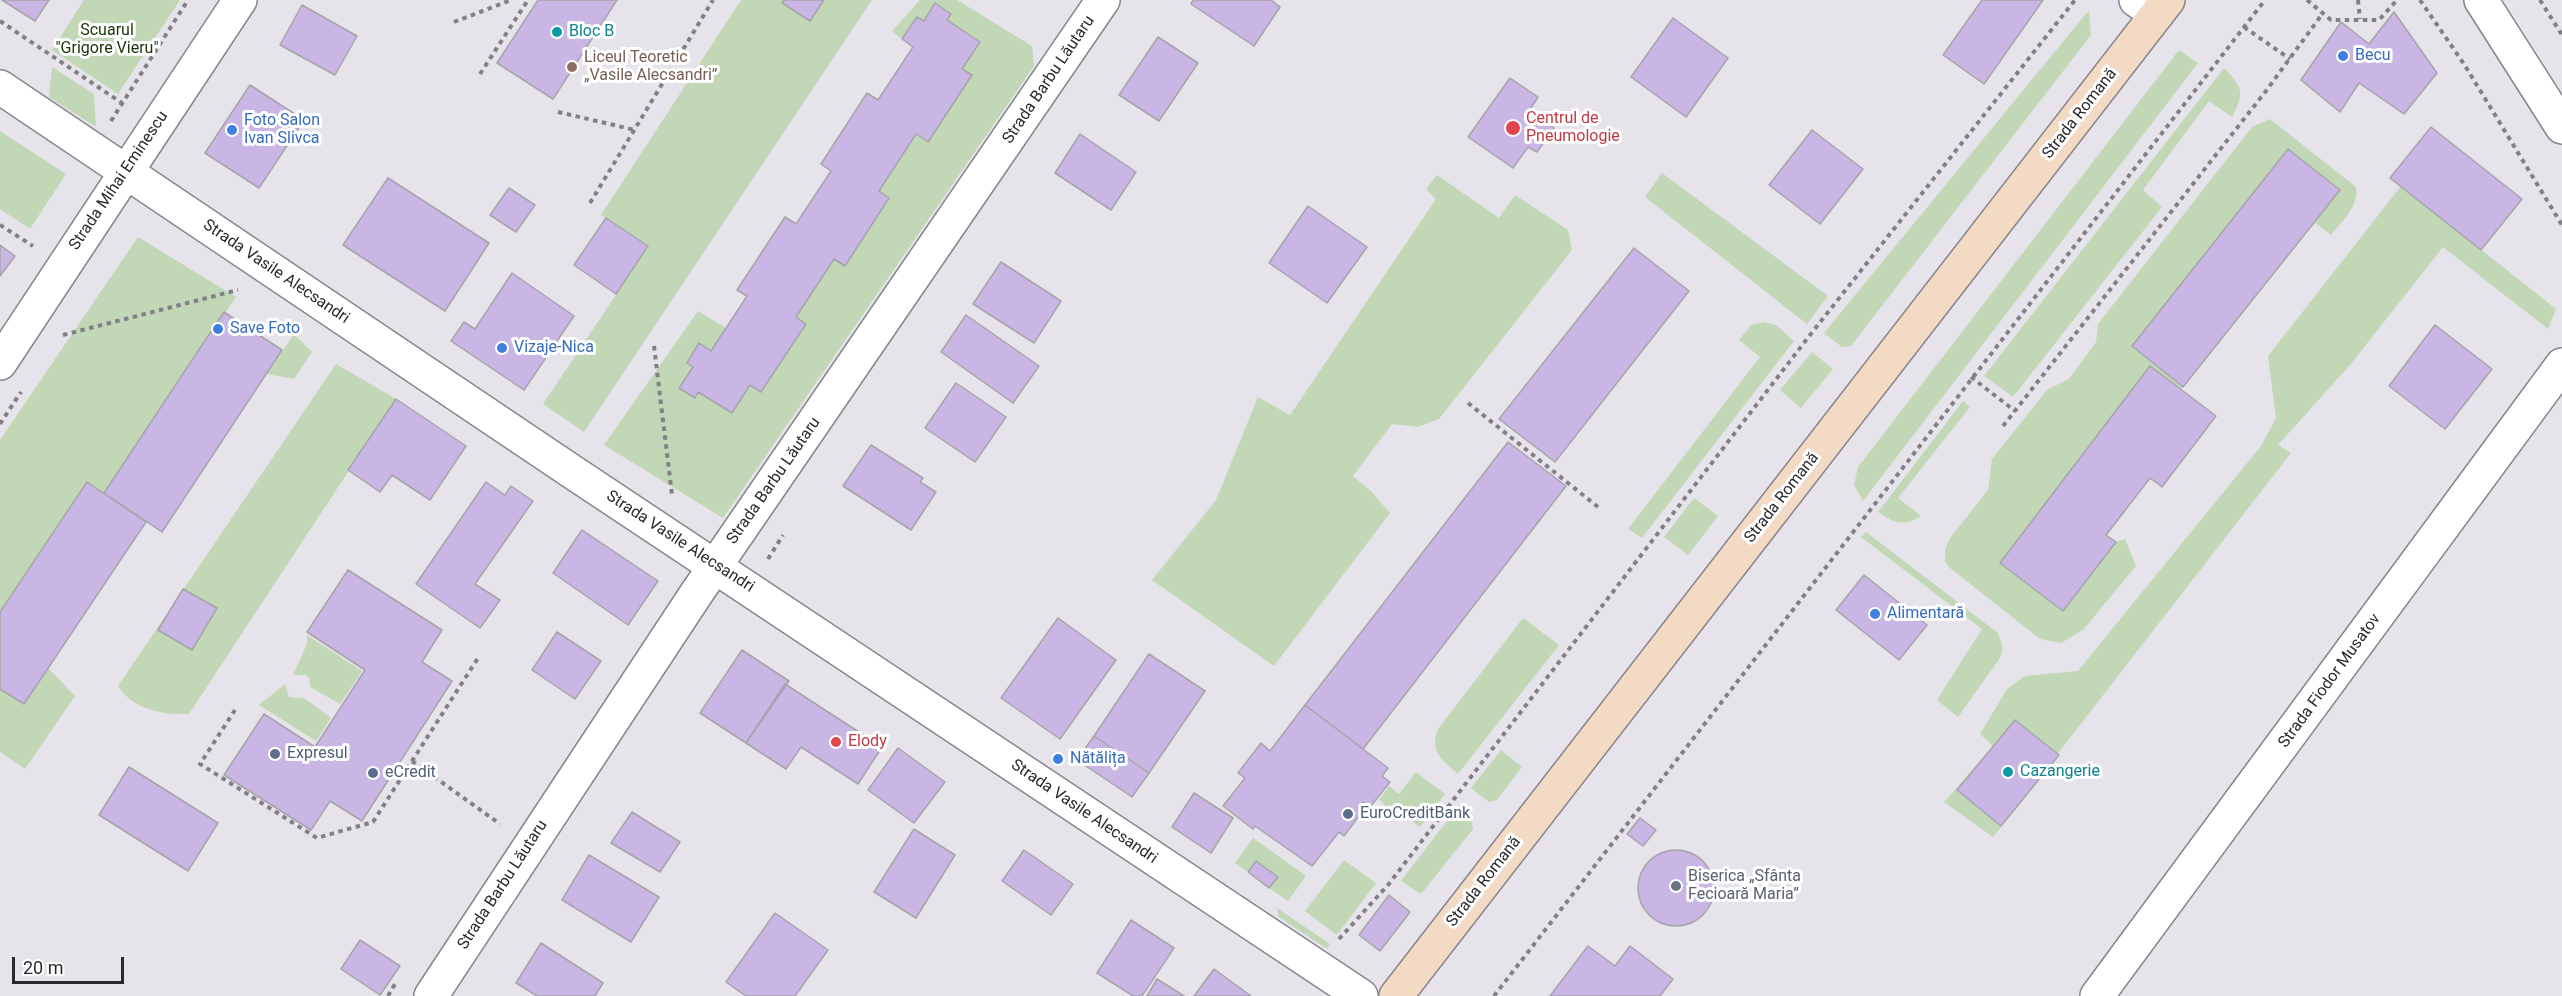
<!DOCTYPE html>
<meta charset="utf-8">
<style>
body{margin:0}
#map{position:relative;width:2562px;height:996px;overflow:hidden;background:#e6e4ea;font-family:Roboto,sans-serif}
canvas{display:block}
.scale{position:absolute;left:12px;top:957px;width:112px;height:27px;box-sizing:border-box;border:3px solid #2a292c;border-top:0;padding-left:8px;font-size:18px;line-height:21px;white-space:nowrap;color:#2a292c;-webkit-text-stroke:4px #fff;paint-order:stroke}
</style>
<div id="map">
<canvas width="2562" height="996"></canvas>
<div class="scale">20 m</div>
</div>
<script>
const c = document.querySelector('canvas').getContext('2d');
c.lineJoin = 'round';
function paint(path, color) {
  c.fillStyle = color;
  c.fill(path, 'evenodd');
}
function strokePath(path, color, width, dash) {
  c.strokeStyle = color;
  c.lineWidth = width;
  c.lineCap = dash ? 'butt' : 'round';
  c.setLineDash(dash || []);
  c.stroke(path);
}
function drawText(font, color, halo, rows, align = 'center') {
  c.font = font + ' Roboto,sans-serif';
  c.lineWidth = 6;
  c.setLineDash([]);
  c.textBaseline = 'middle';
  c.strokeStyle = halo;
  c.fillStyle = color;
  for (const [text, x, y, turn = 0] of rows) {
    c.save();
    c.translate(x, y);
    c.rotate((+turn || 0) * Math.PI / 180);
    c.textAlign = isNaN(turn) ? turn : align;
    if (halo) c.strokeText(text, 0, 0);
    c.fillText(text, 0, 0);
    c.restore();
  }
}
const green = new Path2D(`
 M84 0H180L118 94 52 50Z
 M741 0H872L584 432 543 404 648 247 601 215Z
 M920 0H957L1032 46 1034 66 723 518 604 445 698 311 726 328 711 351 699 343 687 363 693 367 679 388 694 397 698 392 731 413 750 385 761 392 806 324 796 317 834 259 845 266 889 199 879 191 916 134 928 142 971 75 962 69 980 42 947 20 951 14 935 4 924 21 917 17 902 39 892 31Z
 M2089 10 2091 35 1851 346 1842 347 1824 333Z
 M2179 50 2198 63 1863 501 1854 485 1858 467Z
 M52 67 94 94 96 127 49 97Z
 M2224 68C2243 88 2245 93 2232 117L2209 101 2143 190 2162 207 2013 397 1984 376Z
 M2270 119 2356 187C2359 207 2343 220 2331 235L2314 222 2340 189 2288 149 2132 346 2183 387 2181 390 2150 367 2000 563 2063 611 2116 542 2125 539 2136 566 2083 630 2061 643 2040 639 1950 568 1945 562V550L1950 538 1988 490 1992 459 2047 390 2069 379 2096 342 2098 324 2252 127Z
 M0 131 66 174 30 229 0 209Z
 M1662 173 1828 296 1807 324 1645 197Z
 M1437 175 1499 218 1515 195 1568 230 1572 250 1439 419 1418 427 1392 424 1353 476 1371 491 1390 513 1274 666 1152 580 1216 500 1258 397 1290 415 1436 199 1426 189Z
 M2401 186 2556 309 2548 329 2443 247 2350 365 2278 445 2291 453 1993 837 1944 802 1993 746 1980 734 2007 689 2025 676 2078 671 2261 446 2276 418 2268 356Z
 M138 237 236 297 104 493 0 612V440Z
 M1764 322 1776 325 1794 341 1642 538 1628 529 1760 357 1739 340 1751 325Z
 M294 334 312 352 294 379 267 374Z
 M1812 352 1833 369 1801 408 1780 390Z
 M336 364 396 399 189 714C163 715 133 710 118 686Z
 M1963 401 1970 407 1898 498 1921 516C1904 527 1894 523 1878 512Z
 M1694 498 1718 516 1688 555 1664 537Z
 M1866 532 1998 633 2003 648 2000 658 1958 717 1937 700 1982 629 1861 537Z
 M1523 618 1559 645 1458 774C1442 760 1429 751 1438 729Z
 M307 635 362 671 340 704 310 687 309 678 306 675H293L307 644Z
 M48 668 75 696 25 769 0 752V689L24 704Z
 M285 684 289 697 304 698 331 718 316 741 259 705Z
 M1501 750 1522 767 1497 800 1489 802 1471 788Z
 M1416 772 1445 794 1420 827 1389 804 1387 807 1379 800 1389 786 1399 794Z
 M1459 805 1470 814 1473 829 1421 894 1401 881Z
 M1253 838 1306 876 1288 901 1269 888 1277 876 1256 861 1248 872 1235 863Z
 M1344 860 1376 883 1337 935 1305 911Z
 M1277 908 1330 944 1327 949 1279 917Z`);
const building = new Path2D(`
 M2 0H49L35 21Z
 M538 0H617L553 99 497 63Z
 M784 0H824L810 21 782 3Z
 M1193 0H1271L1280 7 1254 46 1191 4Z
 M1982 0H2043L1984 84 1943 55Z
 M935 3 951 14 947 20 980 42 962 69 972 75 928 142 916 134 879 191 889 198 845 266 834 259 796 317 806 324 761 392 750 385 732 413 698 392 695 398 679 388 693 367 687 363 699 343 711 351 747 296 737 290 785 217 796 224 831 171 821 164 867 93 878 100 913 47 902 39 917 17 924 21Z
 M302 5 357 36 335 75 280 45Z
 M2394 12 2437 73 2404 114 2359 83 2340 112 2301 80 2341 22 2369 44Z
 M1673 18 1728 58 1686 117 1631 77Z
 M1158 37 1198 63 1159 121 1119 95Z
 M1510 78 1538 97 1529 111 1554 128 1537 152 1528 147 1513 168 1468 137Z
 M250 85 304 120 259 188 205 153Z
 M2431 127 2522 199 2481 250 2390 178Z
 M1812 130 1863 169 1820 224 1769 185Z
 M1080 134 1136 172 1111 210 1055 173Z
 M2288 149 2340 190 2183 387 2132 346Z
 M388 178 489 243 445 311 343 245Z
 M509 188 535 205 516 232 490 215Z
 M1308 206 1367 247 1327 303 1269 263Z
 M606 218 648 246 616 294 574 265Z
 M0 245 15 256 0 276Z
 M1634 248 1689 291 1555 462 1499 419Z
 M1001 262 1061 301 1034 343 973 304Z
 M512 273 574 316 524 390 451 341 464 322 475 329Z
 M224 312 282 350 162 532 104 493Z
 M966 315 1039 366 1013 403 941 352Z
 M2435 325 2492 369 2445 429 2389 386Z
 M2150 366 2216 416 2162 487 2150 478 2106 535 2116 542 2063 611 2000 563Z
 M956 383 1006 417 975 462 925 428Z
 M396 399 466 446 430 500 392 475 380 492 348 470Z
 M1508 442 1566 486 1363 749 1305 705Z
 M871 445 923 478 920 482 936 492 911 530 843 486Z
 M87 482 146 522 24 704 0 689V612Z
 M486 482 505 495 511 486 533 501 475 584 500 600 480 628 416 584Z
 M582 530 658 581 628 625 553 573Z
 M348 570 442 630 422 662 452 681 362 821 330 801 311 830 224 775 264 714 315 747 365 670 307 632Z
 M1864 575 1927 625 1899 660 1836 610Z
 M183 589 217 608 192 650 158 630Z
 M1058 618 1116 660 1060 739 1001 698Z
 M557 632 601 661 575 699 532 670Z
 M742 650 789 681 746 743 700 713Z
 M1149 654 1205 691 1149 773 1094 736Z
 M785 684 882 747 858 784 801 747 786 769 746 743Z
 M1305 705 1388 768 1382 776 1390 782 1370 807 1363 802 1361 805 1365 808 1344 836 1339 832 1312 866 1255 826 1253 829 1223 806 1245 778 1238 773 1261 743 1270 751Z
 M2015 720 2059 755 2001 826 1957 790Z
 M1094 736 1149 773 1132 797 1077 760Z
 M898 748 945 782 914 823 868 790Z
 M129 767 218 823 188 871 99 815Z
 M1194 793 1233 818 1211 853 1172 827Z
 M632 812 680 842 660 872 611 843Z
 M1640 818 1656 830 1643 846 1627 834Z
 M914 829 955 855 916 918 874 892Z
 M1024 850 1073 884 1051 915 1002 881Z
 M1638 888a38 38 0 1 1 76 0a38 38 0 1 1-76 0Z
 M589 855 659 897 631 942 562 900Z
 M1256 861 1278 877 1269 888 1248 872Z
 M1389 895 1410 912 1380 951 1359 935Z
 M775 913 828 950 795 996H746L726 982Z
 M1131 920 1174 948 1142 996H1133L1097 973Z
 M360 940 400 966 380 995 341 969Z
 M541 943 603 983 595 996H537L516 983Z
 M1588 946 1615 966 1630 946 1673 979 1660 996H1550Z
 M1214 969 1251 996H1194Z
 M1157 979 1184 996H1147Z`);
const path = new Path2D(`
 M2307 0 2331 20H2379L2397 0
 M2358 0 2360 19
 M2420 0 2464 64 2562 225
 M2540 0 2562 35
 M0 21 122 103
 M454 22 511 0
 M2244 27 2290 59
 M480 74 528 0
 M558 112 635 130
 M111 121 188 0
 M590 203 713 0
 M0 225 33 246
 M63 335 238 290
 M654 346 672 495
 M1971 377 2015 411
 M1468 403 1598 507
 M0 424 21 392
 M2003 426 2266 91 2323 13
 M768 559 783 535
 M235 710 200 764 317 838 373 822 478 658
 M412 761 500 824
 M1339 939 1388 885 1810 335 2075 0
 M388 996 395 984
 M1494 996 2265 0`);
const street = new Path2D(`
 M2136 0 2157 14
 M2481 0 2562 127
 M0 87 571 471 1361 996
 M0 363 240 0
 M431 996 696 594 1103 0
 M2097 996 2562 365`);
const secondary = new Path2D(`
 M1396 996 2168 0`);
const markers = [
 [557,32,6,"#0f9aa8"],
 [2343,56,6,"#3f7fe0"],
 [572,67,6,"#8d6e63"],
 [1513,128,8,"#e0444e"],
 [232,130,6,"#3f7fe0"],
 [218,329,6,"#3f7fe0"],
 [502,348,6,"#3f7fe0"],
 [1875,614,6,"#3f7fe0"],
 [836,742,6,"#e0444e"],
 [275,754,6,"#5c6f8a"],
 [1058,759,6,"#3f7fe0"],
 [2008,772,6,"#0f9aa8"],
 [373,773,6,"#5c6f8a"],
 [1348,814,6,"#5c6f8a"],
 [1676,886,6,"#6b7280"]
];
const parkNames = [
 ["Scuarul",107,31],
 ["\"Grigore Vieru\"",107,49]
];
const cultureNames = [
 ["Bloc B",569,32],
 ["Cazangerie",2020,772]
];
const shopNames = [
 ["Becu",2355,56],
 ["Foto Salon",244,121],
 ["Ivan Slivca",244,139],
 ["Save Foto",230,329],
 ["Vizaje-Nica",514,348],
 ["Alimentară",1887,614],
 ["Nătălița",1070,759]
];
const educationNames = [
 ["Liceul Teoretic",584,58],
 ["„Vasile Alecsandri”",584,76]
];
const streetNames = [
 ["Strada Barbu Lăutaru",1049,80,-56],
 ["Strada Romană",2080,114,-52],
 ["Strada Mihai Eminescu",119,181,-56],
 ["Strada Vasile Alecsandri",276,272,34],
 ["Strada Barbu Lăutaru",774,481,-55],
 ["Strada Romană",1782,498,-52],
 ["Strada Vasile Alecsandri",680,542,33],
 ["Strada Fiodor Musatov",2330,681,-54],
 ["Strada Vasile Alecsandri",1084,812,34],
 ["Strada Romană",1484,882,-52],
 ["Strada Barbu Lăutaru",503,885,-57]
];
const healthNames = [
 ["Centrul de",1526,119],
 ["Pneumologie",1526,137],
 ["Elody",848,742]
];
const serviceNames = [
 ["Expresul",287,754],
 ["eCredit",385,773],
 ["EuroCreditBank",1360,814]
];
const worshipNames = [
 ["Biserica „Sfânta",1688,877],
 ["Fecioară Maria”",1688,895]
];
paint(green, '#c1d7b6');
paint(building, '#c9b6e4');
strokePath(building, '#a6a4aa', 1.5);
strokePath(street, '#88858b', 36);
strokePath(secondary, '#88858b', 36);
strokePath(path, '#828085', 4, [4.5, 4.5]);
strokePath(street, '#fff', 33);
strokePath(secondary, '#f2dac4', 33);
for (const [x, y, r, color] of markers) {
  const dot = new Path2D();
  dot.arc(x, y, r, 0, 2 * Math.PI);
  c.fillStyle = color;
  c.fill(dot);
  strokePath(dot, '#fff', 2);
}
drawText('16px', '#193406', '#fff', parkNames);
drawText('16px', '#0d838f', '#fff', cultureNames, 'left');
drawText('16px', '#366cbe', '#fff', shopNames, 'left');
drawText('16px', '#785e54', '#fff', educationNames, 'left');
drawText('16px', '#2a292c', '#fff', streetNames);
drawText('16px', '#be3a42', '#fff', healthNames, 'left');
drawText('16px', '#4e5e75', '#fff', serviceNames, 'left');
drawText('16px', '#5b616d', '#fff', worshipNames, 'left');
</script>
